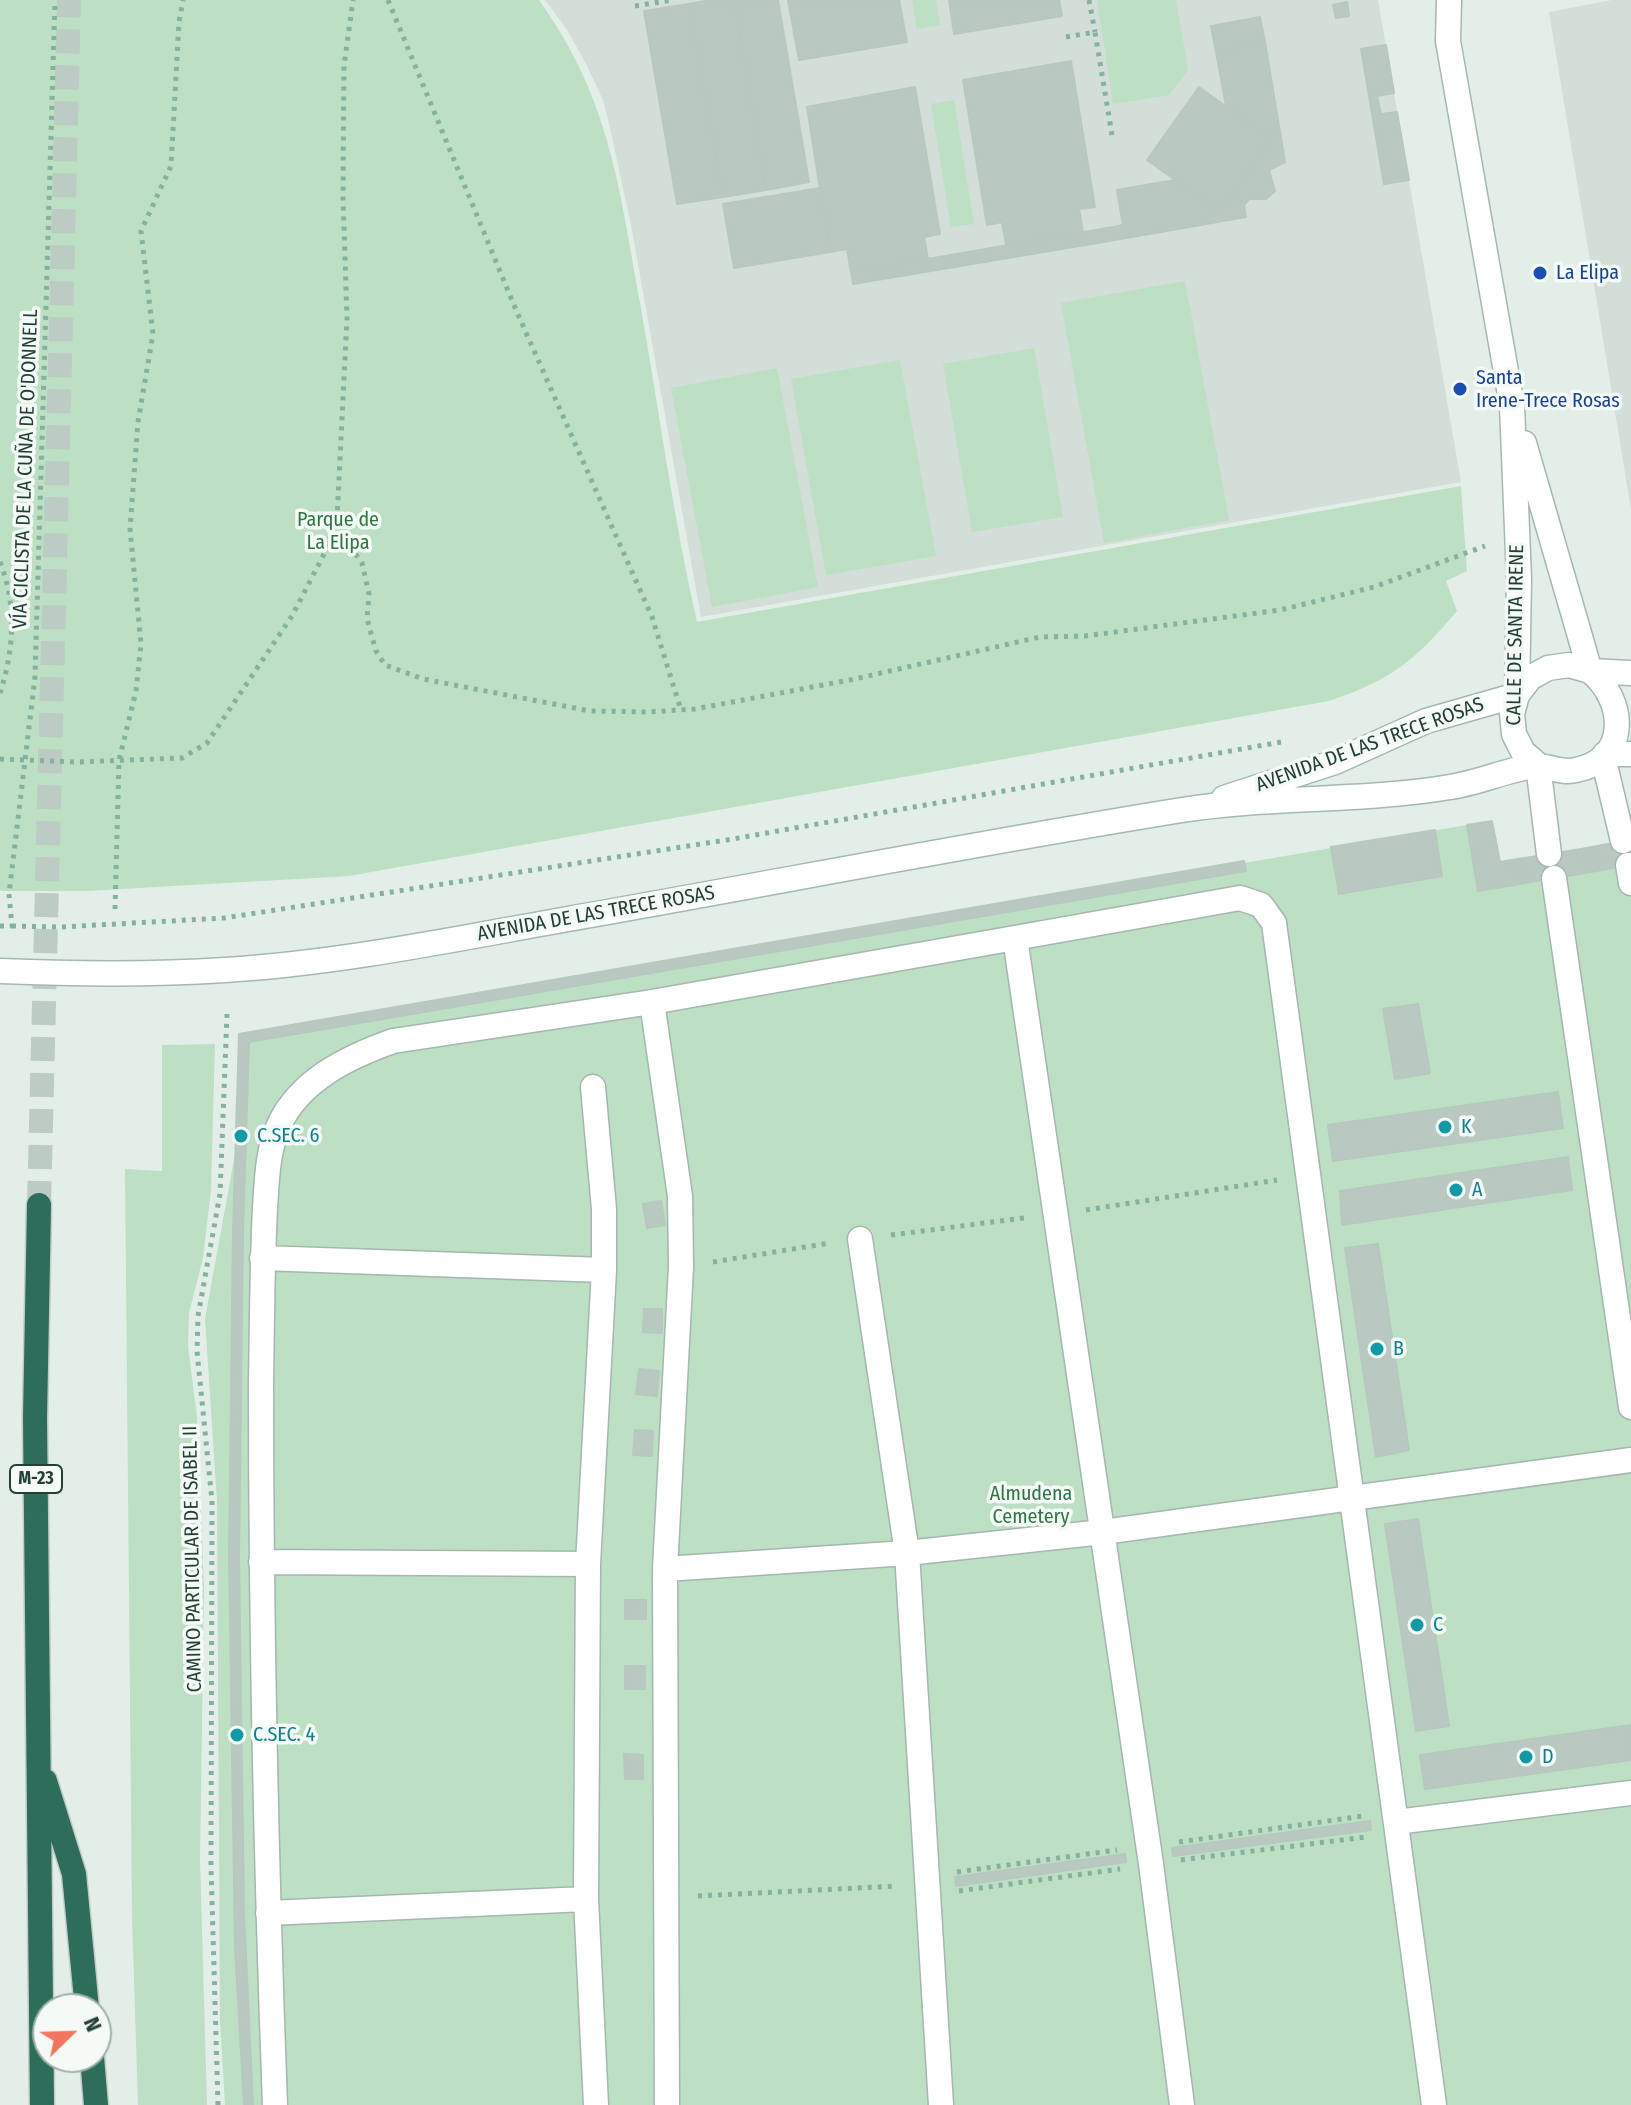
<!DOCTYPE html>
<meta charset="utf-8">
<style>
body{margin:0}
#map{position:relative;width:1631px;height:2105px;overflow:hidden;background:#e4eee9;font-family:"Fira Sans Condensed",sans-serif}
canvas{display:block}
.north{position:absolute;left:32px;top:1993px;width:80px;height:80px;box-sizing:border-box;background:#f5faf7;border:2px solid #a1b0aa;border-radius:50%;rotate:67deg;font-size:22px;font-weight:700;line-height:32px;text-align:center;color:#234036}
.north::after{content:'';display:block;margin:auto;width:28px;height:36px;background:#f3755d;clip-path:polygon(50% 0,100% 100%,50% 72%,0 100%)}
</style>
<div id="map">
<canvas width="1631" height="2105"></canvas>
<div class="north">N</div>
</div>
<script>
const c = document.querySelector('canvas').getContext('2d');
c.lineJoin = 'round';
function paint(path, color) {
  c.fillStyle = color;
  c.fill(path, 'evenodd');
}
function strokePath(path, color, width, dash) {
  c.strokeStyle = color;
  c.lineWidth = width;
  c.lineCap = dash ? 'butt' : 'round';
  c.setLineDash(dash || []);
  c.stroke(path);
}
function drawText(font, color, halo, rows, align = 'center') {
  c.font = font + ' "Fira Sans Condensed",sans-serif';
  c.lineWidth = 7;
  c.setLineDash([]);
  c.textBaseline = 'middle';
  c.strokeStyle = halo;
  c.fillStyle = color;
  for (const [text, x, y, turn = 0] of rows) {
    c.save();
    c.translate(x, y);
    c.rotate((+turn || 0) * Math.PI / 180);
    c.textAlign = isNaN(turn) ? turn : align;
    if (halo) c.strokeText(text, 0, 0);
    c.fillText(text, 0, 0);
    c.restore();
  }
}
const built = new Path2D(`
 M545 0H1378L1461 482 701 617 631 225 610 128 603 100 586 64 568 31Z
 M1612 0H1631V509L1549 12Z`);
const green = new Path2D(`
 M0 0H539C610 99 619 187 640 303 659 409 673 517 697 622L1461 486 1467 571 1446 581 1457 611C1415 661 1391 680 1329 701L349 876 87 891H0Z
 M912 0H936L940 25 917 29Z
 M1097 0H1176L1188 70 1169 95 1113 104Z
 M954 100 974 224 951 227 931 104Z
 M1185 281 1229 520 1104 543 1061 303Z
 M1034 348 1063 517 972 532 943 364Z
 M900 360 936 556 826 575 791 379Z
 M777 368 818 587 712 607 671 388Z
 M1467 825 1479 891 1631 865V2105H225L220 2020 217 1501 205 1319 235 1154 239 1034Z
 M215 1044 211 1190 203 1258 189 1313 188 1346 197 1417 204 1588 200 1859 207 2105H138L132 1917 125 1169 162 1171V1045Z`);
const building = new Path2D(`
 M710 0H734L766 190 723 197 689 4Z
 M734 0H778L809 182 766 190Z
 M788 0H899L907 42 799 60Z
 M949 0H1059L1062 16 954 34Z
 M1347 2 1349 16 1336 18 1333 5Z
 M689 4 723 197 677 204 644 11Z
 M1260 17 1265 42 1216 52 1211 26Z
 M1265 42 1285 162 1269 170 1275 191 1266 199H1249L1244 205 1246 217 1115 240 1113 227 1123 225 1117 190 1175 180 1220 212 1271 139 1226 106 1216 52Z
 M1386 45 1394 93 1377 96 1381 114 1397 112 1409 180 1384 184 1361 49Z
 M1071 61 1095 207 1079 209 1083 233 1006 245 1002 222 987 225 963 80Z
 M915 87 940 234 924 237 928 259 851 272 847 249 830 252 807 107Z
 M1199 87 1271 139 1220 212 1147 160Z
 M820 188 830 252 734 268 723 204Z
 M1113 227 1115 240 931 271 928 259Z
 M928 259 931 271 853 284 851 272Z
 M1492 821 1500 862 1511 860 1515 885 1478 891 1467 825Z
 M1435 830 1442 876 1339 894 1331 847Z
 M1631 840V865L1601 870 1597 846Z
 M1597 846 1601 870 1586 873 1581 849Z
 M1581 849 1586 873 1530 882 1525 858Z
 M1525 858 1530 882 1515 885 1511 860Z
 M1244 861 1246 871 249 1042 243 1231 233 1230 239 1034Z
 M1418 1004 1430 1073 1395 1079 1383 1009Z
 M1558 1092 1563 1128 1333 1161 1328 1125Z
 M1568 1157 1572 1190 1342 1225 1340 1191Z
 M661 1201 665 1225 647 1228 643 1204Z
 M233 1230 243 1231 239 1556 244 1914 253 2105H244L235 1947 229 1556Z
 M1378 1244 1409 1450 1376 1457 1345 1248Z
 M644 1309H662V1333L643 1332Z
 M639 1369 659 1371 657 1396 636 1394Z
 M635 1430 653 1431 652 1456 633 1455Z
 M1418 1519 1449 1726 1416 1731 1385 1524Z
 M625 1600H646V1619H625Z
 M625 1666H645V1689H625Z
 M1631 1725V1760L1425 1789 1420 1755Z
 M624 1754 643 1755V1779H625Z
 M1370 1821 1371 1830 1173 1856 1172 1848Z
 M1125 1854 1126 1862 956 1886 955 1877Z`);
const highwayTunnel = new Path2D(`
 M39 1205 69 0`);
const path = new Path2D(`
 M388 0 516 310 652 617 681 710
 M1089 0 1095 32
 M635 6 672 0
 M1066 37 1095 32 1112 135
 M337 519 345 540 362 563 369 594 367 619 376 651 385 665 423 679 590 711 649 712 695 709 850 680 1040 637 1085 636 1280 610 1374 587 1485 546
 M0 562C17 605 14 650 0 693
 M0 759 77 762 182 758 207 743 292 616 324 554 337 519 347 318 343 197 344 66 353 0
 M115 909 119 760 136 691 141 644 130 529 138 422 153 334 141 231 171 166 179 22 183 0
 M0 926H12L9 894 35 677 55 0
 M12 926 61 927 224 918 733 839 1281 742
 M1086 1210 1277 1180
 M891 1235 1024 1218
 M713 1262 830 1243
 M1179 1842 1363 1816
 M1181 1860 1366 1837
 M957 1872 1117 1850
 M959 1891 1120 1869
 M698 1896 896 1886
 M218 2105 211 1866 212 1501 197 1351 198 1316 220 1194 227 1014`);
const lane = new Path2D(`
 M1628 865 1631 883
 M1554 878 1631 1407
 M1015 938 1240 898 1261 905 1274 923 1434 2105
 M652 1002 680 1196 681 1267 665 1569 667 2105
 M593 1087 604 1209V1270L588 1564 586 1899 596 2105
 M860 1239 907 1553 941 2105
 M262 1258 604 1270
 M261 1562 588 1564
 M665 1569 907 1553 1103 1532 1631 1460
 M1396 1822 1631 1793
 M268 1913 586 1899
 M275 2105C266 1865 261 1624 261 1384 262 1325 262 1267 265 1208 267 1180 267 1152 279 1125 300 1080 348 1057 393 1041L652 1002 1015 938 1151 1864 1182 2105`);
const street = new Path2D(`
 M1603 757 1623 841
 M1538 765 1549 854`);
const secondary = new Path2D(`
 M1449 0 1448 41 1512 406 1519 579 1517 695 1512 714 1514 734 1523 752 1538 765
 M1524 443 1590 671
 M1605 754H1631
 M1224 798 1335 762 1426 721 1517 695 1530 678 1548 668 1569 665 1590 671 1631 673
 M0 971C75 974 150 975 225 970 340 963 455 939 568 919 773 883 977 843 1182 810 1270 796 1362 802 1450 787 1478 783 1506 770 1534 766 1548 765 1561 774 1576 770 1630 759 1626 700 1590 671`);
const highway = new Path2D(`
 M39 1205 35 1418 42 2105
 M45 1781 74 1874 87 2009
 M92 2057 96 2105`);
const markers = [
 [1540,273,8,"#1a4fb4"],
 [1460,389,8,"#1a4fb4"],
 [1445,1127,8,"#0f9aa8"],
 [241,1136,8,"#0f9aa8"],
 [1456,1190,8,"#0f9aa8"],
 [1377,1349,8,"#0f9aa8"],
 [1417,1625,8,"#0f9aa8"],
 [237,1735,8,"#0f9aa8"],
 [1526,1757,8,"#0f9aa8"]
];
const shields = [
 [36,1479,52]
];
const shieldNames = [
 ["M-23",36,1479]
];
const transitNames = [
 ["La Elipa",1556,273],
 ["Santa",1476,378],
 ["Irene-Trece Rosas",1476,401]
];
const streetNames = [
 ["VÍA CICLISTA DE LA CUÑA DE O'DONNELL",26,469,-88],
 ["CALLE DE SANTA IRENE",1516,635,-89],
 ["AVENIDA DE LAS TRECE ROSAS",1370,745,-20],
 ["AVENIDA DE LAS TRECE ROSAS",596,914,-10],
 ["CAMINO PARTICULAR DE ISABEL II",193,1559,-91]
];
const parkNames = [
 ["Parque de",338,520],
 ["La Elipa",338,543],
 ["Almudena",1031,1494],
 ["Cemetery",1031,1517]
];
const cultureNames = [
 ["K",1461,1127],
 ["C.SEC. 6",257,1136],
 ["A",1472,1190],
 ["B",1393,1349],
 ["C",1433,1625],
 ["C.SEC. 4",253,1735],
 ["D",1542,1757]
];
paint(built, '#d2ded7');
paint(green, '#bddfc3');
paint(building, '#b9c9c1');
strokePath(building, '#b6c8bf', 2);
strokePath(highwayTunnel, '#bdcbc5', 24, [24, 12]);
strokePath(lane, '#a6b6b0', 27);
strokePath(street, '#a6b6b0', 27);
strokePath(secondary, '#a2bab0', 27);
strokePath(highway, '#c1cac7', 27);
strokePath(path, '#84b29f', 5, [4, 6]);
strokePath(lane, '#fff', 24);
strokePath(street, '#fff', 24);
strokePath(secondary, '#fff', 24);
strokePath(highway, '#2e6d5a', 24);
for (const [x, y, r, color] of markers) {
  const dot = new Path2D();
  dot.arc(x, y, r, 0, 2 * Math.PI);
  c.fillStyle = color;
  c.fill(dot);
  strokePath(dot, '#f5faf7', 3);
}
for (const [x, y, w] of shields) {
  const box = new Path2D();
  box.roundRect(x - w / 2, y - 14, w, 28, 6);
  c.fillStyle = '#f5faf7';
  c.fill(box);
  strokePath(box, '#234036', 2);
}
drawText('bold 18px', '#234036', null, shieldNames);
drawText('20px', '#164399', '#f5faf7', transitNames, 'left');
drawText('20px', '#234036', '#f5faf7', streetNames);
drawText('20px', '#2d7743', '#f5faf7', parkNames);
drawText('20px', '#0d838f', '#f5faf7', cultureNames, 'left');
</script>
